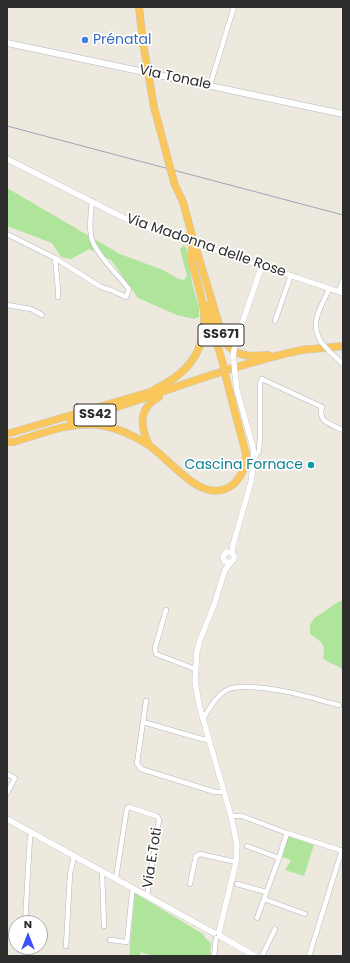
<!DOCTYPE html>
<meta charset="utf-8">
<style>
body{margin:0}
#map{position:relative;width:350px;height:963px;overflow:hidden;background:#eee9df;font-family:Poppins,sans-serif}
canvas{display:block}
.frame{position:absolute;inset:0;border:8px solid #2d2d2d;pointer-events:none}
.north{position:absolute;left:8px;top:915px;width:40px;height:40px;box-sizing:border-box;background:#fff;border:1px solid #ababab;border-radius:50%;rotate:0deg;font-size:11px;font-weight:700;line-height:16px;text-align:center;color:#2d2d2d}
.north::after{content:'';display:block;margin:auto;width:14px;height:18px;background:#3e50fd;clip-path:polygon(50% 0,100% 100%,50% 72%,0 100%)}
</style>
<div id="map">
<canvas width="350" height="963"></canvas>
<div class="frame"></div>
<div class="north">N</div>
</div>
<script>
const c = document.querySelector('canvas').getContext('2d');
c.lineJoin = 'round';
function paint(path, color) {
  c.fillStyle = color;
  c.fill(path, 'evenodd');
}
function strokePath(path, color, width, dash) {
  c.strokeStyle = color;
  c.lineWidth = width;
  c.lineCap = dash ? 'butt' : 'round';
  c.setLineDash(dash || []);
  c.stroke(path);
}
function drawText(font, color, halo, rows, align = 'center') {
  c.font = font + ' Poppins,sans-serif';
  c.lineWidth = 3.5;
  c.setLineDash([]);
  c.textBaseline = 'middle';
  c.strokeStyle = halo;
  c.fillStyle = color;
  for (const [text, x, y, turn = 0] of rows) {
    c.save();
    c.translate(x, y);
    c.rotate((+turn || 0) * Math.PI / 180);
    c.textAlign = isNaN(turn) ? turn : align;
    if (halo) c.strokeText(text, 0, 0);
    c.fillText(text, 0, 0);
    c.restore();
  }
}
const green = new Path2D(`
 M7 188 120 254 163 270 179 279 184 280 187 276 180 249 184 245 187 249 192 283 199 307V317L194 319 177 315 138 298 111 260 89 249 71 259 61 257 52 243 7 226Z
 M343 600V669L323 659C326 644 322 642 310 634V625L314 618C324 613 332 604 343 600Z
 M288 836 314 845 304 876 285 870 291 860 282 857Z
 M135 893 203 934 205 938 211 943 210 956H152L141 952 140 956H129Z`);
const minor = new Path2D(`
 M210 85 234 7
 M7 234 55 258 101 287 111 290 126 297 129 289C119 276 93 251 91 236 89 224 91 212 92 201
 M55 258 58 289V297
 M339 292 343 279
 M7 305 31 309 42 315
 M275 321 291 275
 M321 342C309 322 321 308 329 289
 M329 351 343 364
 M254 458 259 451 260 436V383L262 379 322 407C317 422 332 425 343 430
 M166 610 155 648 156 654 195 669
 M203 719C209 709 217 694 229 689 233 687 239 687 244 687 277 687 308 697 339 705
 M143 722 146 701
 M209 740 202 739 143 722 137 763 141 769 215 792H224
 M7 774 15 778 7 793
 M231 816H242L287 833 343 851
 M247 846 279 858
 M102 871 104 926
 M116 878 127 808 129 807 156 816 158 817 159 820 147 896
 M190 884 196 856 200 854 236 862
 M237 884 266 892
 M264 899 305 914
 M257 918 279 858 287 833
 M25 923 30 837 33 833
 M110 940 127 942 132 893 134 889
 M66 946 70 874 74 856
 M214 956 216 938
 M262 956 275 929
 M309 956 342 850`);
const tertiary = new Path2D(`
 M7 159 122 217 142 226 343 293
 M235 344 262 265
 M231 562H225L223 557 226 552 232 553
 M7 819 214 933
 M220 936 219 932 236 862 237 845 231 816 199 705 195 681 197 651 200 640 214 605 225 570 234 559V556L232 553 233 545 251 482 254 458 253 447 237 390 235 374
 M220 936 255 956`);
const secondary = new Path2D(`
 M7 43 343 114`);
const trunk = new Path2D(`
 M139 7 143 43
 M174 183 183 202 192 235
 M195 245 224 341C236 357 249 357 268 355
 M206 305 223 364
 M302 350 343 346
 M155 389C188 374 207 349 204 312 202 294 195 276 191 259L192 250
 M71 422C150 398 225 366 306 349
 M7 434 160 389
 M7 442H14C43 433 74 420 105 426 120 429 134 436 147 444 170 458 201 506 231 486 242 478 245 467 246 454L226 378
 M149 445C140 426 138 408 159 397`);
const rail = new Path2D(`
 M7 126 343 215`);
const minorBridge = new Path2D(`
 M321 342 329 351`);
const tertiaryBridge = new Path2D(`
 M233 357 235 344
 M234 363 235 374`);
const trunkBridge = new Path2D(`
 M143 43 154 107 174 182
 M188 235 191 245
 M223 364 226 378`);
const markers = [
 [85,40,4,"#3f7fe0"],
 [311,465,4,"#0f9aa8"]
];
const shields = [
 [221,335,46],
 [95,415,42]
];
const shieldNames = [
 ["SS671",221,335],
 ["SS42",95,415]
];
const shopNames = [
 ["Prénatal",93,40]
];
const streetNames = [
 ["Via Tonale",175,78,12],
 ["Via Madonna delle Rose",206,246,19],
 ["Via E.Toti",153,858,-81]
];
const cultureNames = [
 ["Cascina Fornace",303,465]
];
paint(green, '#aee59b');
strokePath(minor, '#b3b4c0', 5.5);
strokePath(tertiary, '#b3b4c0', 6);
strokePath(secondary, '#b3b4c0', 7);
strokePath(trunk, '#c8c8c8', 8);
strokePath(minor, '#fff', 4.5);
strokePath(tertiary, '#fff', 5.5);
strokePath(secondary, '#fff', 6);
strokePath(trunk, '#f9c75c', 7);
strokePath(rail, '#a1a2b7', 1);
strokePath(minorBridge, '#b3b4c0', 5.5, []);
strokePath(tertiaryBridge, '#b3b4c0', 6, []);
strokePath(trunkBridge, '#c8c8c8', 8, []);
strokePath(minorBridge, '#fff', 4.5);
strokePath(tertiaryBridge, '#fff', 5.5);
strokePath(trunkBridge, '#f9c75c', 7);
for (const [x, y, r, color] of markers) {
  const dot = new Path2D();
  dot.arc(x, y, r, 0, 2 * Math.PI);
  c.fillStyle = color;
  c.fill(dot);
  strokePath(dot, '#fff', 1.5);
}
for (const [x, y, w] of shields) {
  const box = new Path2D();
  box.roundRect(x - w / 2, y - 11, w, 22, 3);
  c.fillStyle = '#fff';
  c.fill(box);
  strokePath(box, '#2d2d2d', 1);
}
drawText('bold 13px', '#2d2d2d', null, shieldNames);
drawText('14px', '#366cbe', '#fff', shopNames, 'left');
drawText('14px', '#2d2d2d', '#fff', streetNames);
drawText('14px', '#0d838f', '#fff', cultureNames, 'right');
</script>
